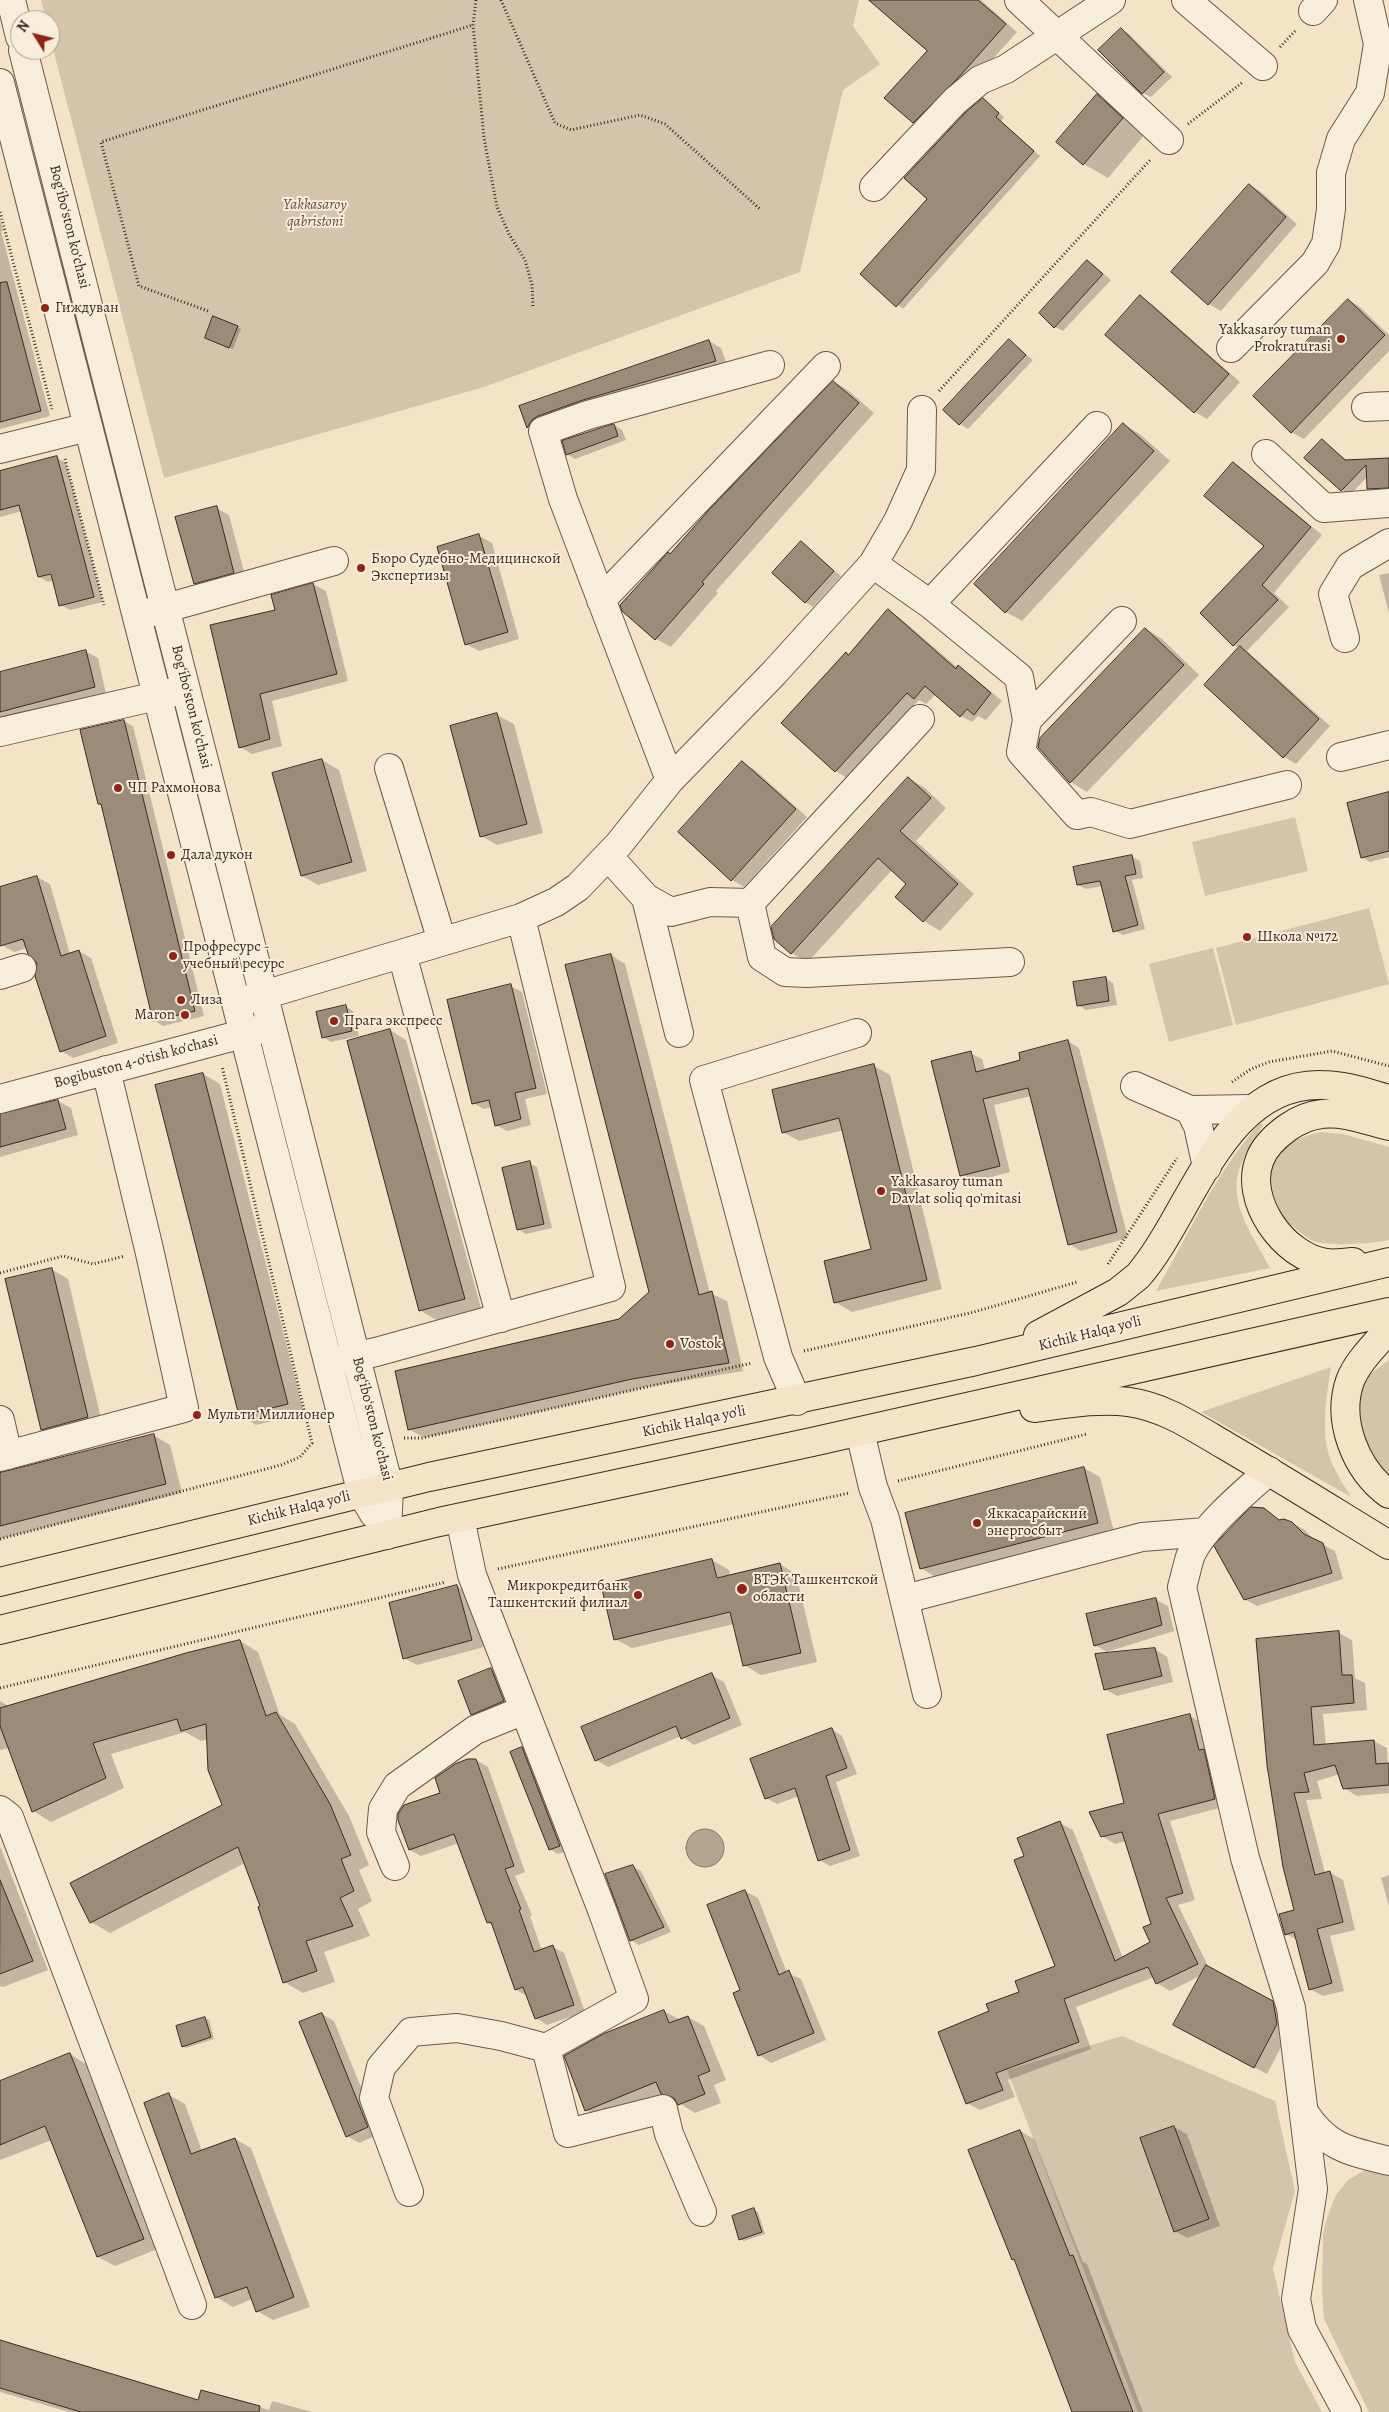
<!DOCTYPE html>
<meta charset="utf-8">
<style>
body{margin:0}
#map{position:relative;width:1389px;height:2412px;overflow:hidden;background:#f3e4c8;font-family:Alegreya,serif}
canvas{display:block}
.north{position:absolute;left:10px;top:10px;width:50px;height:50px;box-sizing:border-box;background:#f7eddb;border:1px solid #ac9f91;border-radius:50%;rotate:306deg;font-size:14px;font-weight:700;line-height:20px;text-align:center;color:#3b2a23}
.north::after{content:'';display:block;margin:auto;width:18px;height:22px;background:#8f2418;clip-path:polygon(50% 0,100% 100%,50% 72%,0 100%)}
</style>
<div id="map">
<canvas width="1389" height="2412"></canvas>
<div class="north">N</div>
</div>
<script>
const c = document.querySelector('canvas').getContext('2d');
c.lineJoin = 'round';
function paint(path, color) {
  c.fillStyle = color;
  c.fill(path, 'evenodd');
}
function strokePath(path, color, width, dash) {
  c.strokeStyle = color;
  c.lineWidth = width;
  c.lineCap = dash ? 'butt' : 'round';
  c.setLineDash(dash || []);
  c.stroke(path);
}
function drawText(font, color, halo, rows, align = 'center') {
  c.font = font + ' Alegreya,serif';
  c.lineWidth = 4;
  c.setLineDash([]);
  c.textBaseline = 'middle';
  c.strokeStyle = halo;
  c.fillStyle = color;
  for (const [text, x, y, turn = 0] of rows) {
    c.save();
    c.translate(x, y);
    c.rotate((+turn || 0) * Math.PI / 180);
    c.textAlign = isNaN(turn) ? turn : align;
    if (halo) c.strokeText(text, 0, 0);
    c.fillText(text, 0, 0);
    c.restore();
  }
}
const green = new Path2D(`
 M41 0H859L853 26 880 64 843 90 800 272 484 387 164 478 50 37V20H46Z
 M1295 817 1308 871 1205 896 1192 842Z
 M1369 908 1389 984 1236 1025 1216 948Z
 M1213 948 1233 1025 1169 1042 1149 964Z
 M1260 1123 1263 1125C1254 1140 1244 1154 1239 1170 1228 1204 1255 1239 1270 1268L1156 1291C1188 1235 1216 1172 1260 1123Z
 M1321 1132 1343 1134 1389 1147V1240C1372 1244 1334 1246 1317 1242 1307 1239 1299 1231 1291 1225 1248 1187 1270 1142 1321 1132Z
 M1389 1360V1477L1368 1454 1356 1404 1365 1378Z
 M1331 1367C1327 1393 1322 1422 1327 1448 1331 1466 1342 1482 1351 1497L1201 1412Z
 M1122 2036 1275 2101 1295 2191 1273 2269 1295 2362 1322 2412H1138L1007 2070Z
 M1365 2170 1389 2176V2412H1369L1324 2319 1322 2287 1323 2233 1329 2212 1336 2195 1348 2180Z`);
const water = new Path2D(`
 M686 1848a19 19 0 1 1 38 0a19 19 0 1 1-38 0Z`);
const shadow = new Path2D(`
 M871 0H981L1017 32 971 83 925 129 913 122 928 51Z
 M1121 29 1129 34 1172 77 1151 97 1143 93Z
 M1097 96 1121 110 1146 133 1108 178 1084 164Z
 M983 100 1004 117 1001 121 1040 156 903 309 861 274 928 199Z
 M1249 185 1261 192 1297 224 1221 311 1209 304Z
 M0 219 3 231H1L50 416 0 429Z
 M1088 261 1111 280 1063 331 1055 327Z
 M1140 297 1152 304 1240 382 1207 419 1195 412Z
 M1348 300 1360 307 1389 335V351L1304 439 1291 432Z
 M238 327 241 329 233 349 210 340Z
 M709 341 721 348 728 368 540 434 528 427 521 407Z
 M1010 341 1033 360 968 429 960 424Z
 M834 382 849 391 874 413 716 591 718 593 671 647 656 639 671 555Z
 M614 425 622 430 626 440 575 459 567 454Z
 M1124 425 1140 434 1170 461 1022 621 1006 612Z
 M1322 440 1348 461 1389 459V492L1376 493 1368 488V476L1350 495 1342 490Z
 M57 458 66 463 103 602 70 610 61 605 54 580 48 582 39 577 22 511 0 517V472Z
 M1233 463 1245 471 1322 535 1274 593 1289 607 1247 651 1330 726 1296 764 1284 757 1239 648 1234 645 1266 546Z
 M216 508 229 515 246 579 207 590 195 583Z
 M479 536 492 543 519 639 479 651 466 644Z
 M801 543 841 576 813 607 805 602Z
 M1389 573V613L1379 575Z
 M313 584 326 591 348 681 272 701 282 746 252 754 240 747 276 611Z
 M889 611 900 618 958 668 970 674 1002 701 986 720 978 716 972 722 961 716 936 694 926 704 919 700 847 778 836 771 849 656Z
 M1146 629 1162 639 1199 675 1087 792 1071 782Z
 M85 651 98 658 106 694 0 721V673Z
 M497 715 514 724 543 833 497 845 481 836Z
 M124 721 133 726 204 1016 163 1026 154 1020 102 806 99 804Z
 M322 760 339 770 367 871 318 885 302 876Z
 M743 763 755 770 807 817 744 887 732 880Z
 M908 778 925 788 946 808 916 841 974 894 940 931 924 921 897 897 908 884 892 870 808 962 791 953Z
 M1389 793V857L1370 862 1362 857Z
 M1132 857 1140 861 1143 878 1132 880 1145 929 1123 935 1115 931 1103 886 1086 889 1078 885Z
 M37 877 50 884 70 954 79 951 91 958 118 1043 73 1058 61 1051 38 962 27 948 14 952 2 945 0 889Z
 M611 955 625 964 710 1293 727 1301 743 1371 647 1387 424 1438 409 1429 619 1321 651 1292Z
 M1105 978 1113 983 1117 1005 1086 1010 1078 1005Z
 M511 986 522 992 547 1094 525 1099 531 1125 507 1131 496 1125 492 1107 484 1109 473 1103Z
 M345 1006 353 1011 359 1036 331 1042 323 1037Z
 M390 1030 406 1040 481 1308 436 1320 420 1310Z
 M1068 1041 1079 1048 1128 1238 1081 1251 1069 1244 1031 1096 994 1105 1010 1172 973 1182 961 1175 970 1053 982 1059 985 1070 1022 1061Z
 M874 1066 890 1075 942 1289 852 1312 835 1302 873 1250 844 1130 799 1141 783 1132Z
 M203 1074 220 1084 304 1413 256 1425 240 1415Z
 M58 1101 71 1108 78 1135 0 1157V1115Z
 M529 1163 537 1167 552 1228 526 1234 518 1229Z
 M51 1269 68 1279 103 1427 59 1439 42 1429Z
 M153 1435 170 1445 182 1493 0 1539V1474Z
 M1084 1468 1100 1477 1114 1532 937 1578 921 1568Z
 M1263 1509 1281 1521 1292 1523 1305 1530 1314 1540 1335 1551 1343 1579 1257 1606 1244 1599Z
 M712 1560 729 1570 730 1576 780 1564 796 1574 817 1662 761 1675 744 1665 734 1624 632 1648 615 1639Z
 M457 1586 470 1594 484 1647 417 1665 404 1658Z
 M1155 1599 1168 1606 1174 1631 1107 1652 1095 1645Z
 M1339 1633 1352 1640 1355 1678 1365 1683 1367 1710 1323 1714 1326 1745 1374 1741 1387 1748 1389 1793 1357 1796 1344 1788 1340 1774 1317 1781 1322 1799 1306 1800 1325 1873 1329 1872 1343 1880 1355 1930 1330 1936 1344 1991 1323 1996 1310 1989 1297 1940 1286 1934 1295 1911 1268 1765Z
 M240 1641 258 1652 280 1715 295 1724 349 1816 369 1865 359 1870 372 1901 358 1909 370 1936 324 1952 335 1982 303 1993 284 1982 262 1907 245 1863 110 1933 91 1922 223 1806 208 1739 201 1741 185 1732 111 1754 124 1788 51 1822 33 1811 9 1748 0 1750V1701L10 1707Z
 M1155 1649 1167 1657 1173 1682 1117 1696 1105 1689Z
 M491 1669 499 1674 512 1706 480 1718 472 1714Z
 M711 1675 724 1682 742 1725 694 1745 681 1736 608 1767 596 1760Z
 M1190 1716 1202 1723 1227 1806 1170 1821 1195 1900 1178 1905 1209 1968 1285 2010 1289 2032 1267 2074 1187 2031 1202 1975 1170 1991 1157 1983 1154 1977 1076 2007 1091 2049 1008 2080 1015 2097 980 2110 967 2103 991 2012 1057 1967 1025 1857 1060 1823 1073 1830 1123 1958 1152 1942V1924L1126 1841 1115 1844 1102 1836Z
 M831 1729 842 1736 857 1774 836 1782 860 1856 830 1866 819 1860 799 1796 777 1804 766 1798Z
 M522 1748 530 1753 568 1850 558 1854 550 1849Z
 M476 1760 488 1767 525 1872 515 1876 532 1915 530 1916 542 1951 553 1947 564 1953 585 2012 547 2025 536 2018 528 1996 516 1990 494 1926 488 1923 459 1843 421 1856 410 1850 441 1793Z
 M0 1846 48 1970 3 1987 0 1986Z
 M633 1867 641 1871 671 1932 639 1945 631 1940Z
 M1389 1875V1906L1381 1878Z
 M745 1891 758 1898 787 1973 801 1979 826 2040 771 2063 759 2055 742 1991Z
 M664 2011 680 2020 688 2017 704 2026 726 2080 714 2085 721 2103 695 2113 665 2094 603 2119 586 2110Z
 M322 2014 334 2021 380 2134 359 2143 347 2136Z
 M205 2018 209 2020 214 2039 186 2048 183 2046Z
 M70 2054 86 2064 160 2248 115 2266 98 2257 52 2140 0 2160V2082Z
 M169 2095 185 2104 202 2151 235 2139 251 2148 310 2307 273 2320 257 2311 252 2299 233 2307 216 2297Z
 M1174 2127 1187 2134 1220 2226 1187 2238 1175 2231Z
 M1020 2131 1034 2139 1083 2262 1087 2264 1143 2412H1074L1017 2261 1013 2259Z
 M754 2210 758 2212 765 2234 744 2241 740 2239Z
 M0 2341 199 2401 202 2391 269 2410 272 2401 312 2412H69L0 2392Z`);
const building = new Path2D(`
 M869 0H978L1006 24 959 77 913 123 884 98 927 51Z
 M1121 28 1164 72 1142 94 1098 50Z
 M1097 94 1123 118 1083 165 1056 142Z
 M983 98 999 113 996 117 1034 151 896 307 860 274 927 199 904 178 966 112Z
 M1249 184 1286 217 1208 305 1171 272Z
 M1087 260 1103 274 1054 328 1039 313Z
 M7 282 41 411 0 422V283Z
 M1140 295 1229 374 1194 413 1105 335Z
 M1348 299 1385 335 1291 433 1253 396Z
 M213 316 238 326 229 348 205 338Z
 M1009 339 1026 355 959 425 943 410Z
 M709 340 716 361 583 400 538 416 532 420 527 428 519 406Z
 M833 381 859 403 702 582 704 584 655 640 622 611 620 605 654 568 668 552 670 554 709 510Z
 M1123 423 1154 451 1005 613 974 584Z
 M614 424 618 436 566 455 562 441Z
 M1322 439 1345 460 1389 458V488L1367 489 1366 465 1341 491 1304 458Z
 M57 456 94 597 59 606 51 574 38 577 19 505 0 510V471Z
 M1233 462 1311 527 1262 585 1278 600 1233 646 1200 613 1264 546 1204 496Z
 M217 506 234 573 194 584 175 517Z
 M479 534 508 632 465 645 437 547Z
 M801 541 834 571 805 603 772 573Z
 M313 583 337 674 260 694 270 739 239 748 210 625 275 610 271 595Z
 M888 609 956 669 958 665 991 693 974 715 967 709 960 717 925 686 914 699 907 693 835 772 781 723 846 652 848 655Z
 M1145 628 1184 665 1070 783 1038 747 1040 738Z
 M1240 646 1319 719 1283 758 1204 685Z
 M86 650 95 687 0 712V672Z
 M497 713 527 824 480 837 450 726Z
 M124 720 195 1011 153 1021 101 804H98L80 730Z
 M322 759 352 862 301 876 272 773Z
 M742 761 796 809 731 881 678 832Z
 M908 777 931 798 900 831 958 884 923 922 895 897 906 884 878 858 791 954 774 939 771 927Z
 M1389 792V851L1361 858 1347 803Z
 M1132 855 1136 874 1125 876 1138 925 1113 932 1100 881 1077 885 1073 867Z
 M37 876 61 956 79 950 106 1036 60 1052 35 976 37 963 28 954 23 939 0 946V887Z
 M611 954 699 1295 712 1291 729 1363 632 1379 408 1430 395 1371 619 1319 649 1292 565 965Z
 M1106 977 1109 1001 1077 1006 1073 982Z
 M511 984 536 1088 515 1093 521 1119 495 1126 489 1100 472 1104 447 1000Z
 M346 1005 352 1031 322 1038 316 1012Z
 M390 1029 465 1299 419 1311 347 1041Z
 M1068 1040 1117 1232 1068 1245 1028 1088 983 1099 1000 1166 960 1176 931 1061 971 1051 976 1072 1020 1060 1019 1053Z
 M874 1064 927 1280 834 1303 824 1261 871 1249 839 1118 782 1133 772 1090Z
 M203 1073 288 1404 239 1416 155 1085Z
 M58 1100 66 1129 0 1147V1114Z
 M530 1161 544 1224 517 1230 502 1168Z
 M52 1268 88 1417 41 1430 5 1279Z
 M154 1434 166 1484 0 1526V1473Z
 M1084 1467 1098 1523 920 1569 905 1513Z
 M1251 1507 1264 1508 1279 1520 1284 1519 1292 1522 1304 1534 1323 1543 1332 1573 1244 1600 1214 1546Z
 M712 1559 717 1578 780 1563 801 1653 743 1666 730 1612 614 1640 601 1585Z
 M457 1585 472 1640 403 1659 389 1603Z
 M1156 1598 1162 1625 1094 1646 1086 1614Z
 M1339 1631 1342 1675H1352L1354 1703 1311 1707 1314 1745 1374 1740 1376 1764 1389 1763V1785L1343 1789 1335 1765 1304 1773 1309 1792 1294 1793 1315 1875 1330 1871 1343 1922 1317 1929 1332 1983 1309 1990 1294 1932 1285 1935 1279 1914 1294 1910 1283 1867 1267 1765 1256 1639Z
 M240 1640 266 1716 276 1712 330 1804 351 1855 341 1859 354 1891 340 1898 353 1926 306 1941 317 1971 283 1983 258 1907 260 1906 238 1847 90 1923 70 1883 222 1805 208 1770 206 1724 181 1731 177 1719 93 1743 106 1778 32 1812 0 1726V1708L186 1653Z
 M1155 1648 1162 1676 1104 1690 1095 1654Z
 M491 1668 504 1701 471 1715 458 1681Z
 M712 1673 730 1718 681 1739 676 1726 595 1761 581 1727Z
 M1190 1714 1199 1750 1204 1749 1215 1799 1158 1814 1183 1893 1166 1898 1198 1964 1156 1984 1148 1967 1064 1999 1079 2042 996 2073 1003 2090 966 2104 938 2032 989 2011 986 2004 1019 1992 1015 1981 1055 1966 1014 1860 1024 1856 1017 1838 1060 1821 1115 1961 1150 1942 1143 1927 1151 1924 1122 1832 1101 1837 1089 1812 1124 1803 1107 1735Z
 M832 1728 847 1768 826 1776 850 1850 818 1861 795 1788 765 1799 750 1759Z
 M522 1747 560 1846 549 1850 510 1752Z
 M468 1759H476L514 1866 505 1869 521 1909 519 1910 534 1952 553 1945 574 2005 535 2019 523 1987 515 1990 491 1922 487 1923 454 1834 409 1850 398 1820V1814L404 1805 440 1793 435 1778 455 1764Z
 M633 1865 664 1927 630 1941 605 1874Z
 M0 1880 33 1961 0 1974Z
 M745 1890 779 1975 789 1970 814 2033 758 2056 733 1993 740 1990 707 1905Z
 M1206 1965 1273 2001 1277 2024 1254 2068 1173 2025Z
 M664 2010 669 2023 688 2016 710 2071 698 2076 705 2094 678 2105 674 2098 661 2094 656 2082 585 2111 564 2056 603 2034Z
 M322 2013 368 2127 346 2137 299 2022Z
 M205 2017 211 2037 182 2047 176 2026Z
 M70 2053 144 2239 97 2257 45 2126 0 2145V2081Z
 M169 2093 191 2154 235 2138 294 2297 256 2312 247 2287 215 2298 144 2103Z
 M1174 2126 1209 2219 1174 2232 1140 2138Z
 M1020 2130 1070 2256 1073 2255 1133 2412H1072L1014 2259 1012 2260 968 2150Z
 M754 2208 762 2232 739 2240 732 2216Z
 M0 2340 198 2400 201 2390 260 2406 259 2412H81L0 2388Z`);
const path = new Path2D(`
 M476 0 473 25 484 138 497 207 509 234 525 260 532 285 533 307
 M501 0 555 123 571 130 640 115 665 124 760 209
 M1280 47 1296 30
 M1188 124 1243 82
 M0 212 52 409
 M208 311 139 286 101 142 473 25
 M939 391 1151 159
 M65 459 104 605
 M1232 1082 1251 1069 1269 1062 1332 1051 1389 1066
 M1108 1264 1177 1158
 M0 1273 63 1256 93 1264 125 1256
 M804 1351 974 1312 1077 1282
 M404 1438H422L752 1363
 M898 1481 1087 1434
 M0 1539 281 1465 300 1457 312 1443 222 1066
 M498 1569 849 1493
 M0 1688 446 1582`);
const minor = new Path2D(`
 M11 0 20 37
 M1019 0 1169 140
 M1186 0 1263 66
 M1313 11 1323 0
 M23 50 389 1487 387 1535
 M0 83 347 1436 362 1494 374 1514
 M874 187 955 101 980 80 1006 69 1111 0
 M1231 348 1315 263 1326 244 1331 209V173L1341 139 1370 93 1378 44 1368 0
 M1366 407 1389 406
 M0 449 88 427
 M1266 454 1324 508 1389 503
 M873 564 930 604 1019 677 1027 720 1021 752 1077 815 1091 812 1130 824 1287 785
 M601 600 826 366
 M930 604 1097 426
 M148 613 334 561
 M1345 638 1333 594 1350 566 1389 543
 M1027 720 1122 621
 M0 732 174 692
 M1341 757 1389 745
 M389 768 442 941
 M670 780 563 499 543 431 588 415 770 365
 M608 856 646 898 671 912 710 902 750 903 920 719
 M646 898 679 1033
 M750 903 762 957 785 972 806 973 1010 962
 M402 954 501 1318
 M0 975 22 968
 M247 1000 521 918 556 902 578 887 619 844 670 780 774 673 873 564 898 521 921 470 922 410
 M1135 1086 1190 1110 1252 1109
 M0 1099 261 1029
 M1190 1110 1198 1126 1207 1167
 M339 1360 376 1352 611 1287 521 918
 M797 1401 778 1357 704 1080 857 1033
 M0 1420 8 1455
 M860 1432 873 1487 885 1519 927 1694
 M0 1457 184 1408 149 1249 106 1070
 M1269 1471C1247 1490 1200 1530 1190 1557 1187 1567 1185 1577 1182 1587L1245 1858 1291 2008 1313 2189 1296 2299 1302 2329 1347 2412
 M460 1518 472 1575 602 1910 634 1999 546 2048 568 2133 663 2109 669 2134 702 2212
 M905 1599 1142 1537 1206 1532
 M0 1810 9 1817 192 2305
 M395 1866 381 1832 383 1809 397 1786 475 1730 524 1710
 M1304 2112C1327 2148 1349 2151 1389 2161
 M409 2192 374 2098 381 2067 411 2032 457 2028 501 2036 546 2048`);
const highway = new Path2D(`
 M1353 1262C1344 1263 1334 1264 1326 1263 1284 1257 1243 1200 1260 1159 1265 1146 1276 1136 1287 1128 1297 1121 1310 1115 1322 1114 1344 1111 1368 1121 1389 1126
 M1389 1329C1376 1344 1357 1362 1350 1381 1336 1421 1356 1470 1389 1494
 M1038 1335 1118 1292 1138 1276C1192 1214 1222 1082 1322 1085 1345 1085 1367 1093 1389 1099
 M1034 1408C1065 1404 1098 1398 1129 1402 1165 1407 1195 1428 1226 1446 1281 1478 1335 1512 1389 1545
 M0 1582 429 1477 976 1361 1389 1262
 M0 1630 439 1522 812 1442 1389 1312`);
const markers = [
 [45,308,5,"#8f2418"],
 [1341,339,5,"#8f2418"],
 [361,568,5,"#8f2418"],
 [118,788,5,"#8f2418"],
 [171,855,5,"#8f2418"],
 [1247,937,5,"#8f2418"],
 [173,956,5,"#8f2418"],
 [181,1000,5,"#8f2418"],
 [185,1015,5,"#8f2418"],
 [334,1021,5,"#8f2418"],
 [881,1191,5,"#8f2418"],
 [670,1344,5,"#8f2418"],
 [197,1415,5,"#8f2418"],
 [977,1523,5,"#8f2418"],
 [742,1589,6,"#8f2418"],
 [638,1595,5,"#8f2418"]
];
const parkNames = [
 ["Yakkasaroy",315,205],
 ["qabristoni",315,222]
];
const streetNames = [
 ["Bogʻiboʻston koʻchasi",69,227,76],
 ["Bogʻiboʻston koʻchasi",191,707,76],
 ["Bogibuston 4-o'tish ko'chasi",136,1062,-15],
 ["Kichik Halqa yo'li",1090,1334,-14],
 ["Bogʻiboʻston koʻchasi",372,1419,76],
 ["Kichik Halqa yo'li",694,1422,-12],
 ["Kichik Halqa yo'li",299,1509,-14]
];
const poiNames = [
 ["Гиждуван",55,308],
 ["Yakkasaroy tuman",1331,330,"right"],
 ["Prokraturasi",1331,347,"right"],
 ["Бюро Судебно-Медицинской",371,559],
 ["Экспертизы",371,576],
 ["ЧП Рахмонова",128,788],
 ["Дала дукон",181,855],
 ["Школа №172",1257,937],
 ["Профресурс -",183,947],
 ["учебный ресурс",183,964],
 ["Лиза",191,1000],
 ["Maron",175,1015,"right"],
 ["Прага экспресс",344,1021],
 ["Yakkasaroy tuman",891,1182],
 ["Davlat soliq qo'mitasi",891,1199],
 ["Vostok",680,1344],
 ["Мульти Миллионер",207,1415],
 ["Яккасарайский",987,1514],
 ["энергосбыт",987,1531],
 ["ВТЭК Ташкентской",753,1580],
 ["области",753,1597],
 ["Микрокредитбанк",628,1586,"right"],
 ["Ташкентский филиал",628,1603,"right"]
];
paint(green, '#d4c4ac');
paint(water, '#b4a590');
strokePath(water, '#847464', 1);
paint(shadow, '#0003');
paint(building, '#9b8b79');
strokePath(building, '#3b2a23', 1);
strokePath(minor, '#69584c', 30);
strokePath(highway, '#3b2a23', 30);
strokePath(path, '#3b2a23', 3, [1, 2.5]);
strokePath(minor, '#f7eddb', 28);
strokePath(highway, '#f3e4c8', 28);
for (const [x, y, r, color] of markers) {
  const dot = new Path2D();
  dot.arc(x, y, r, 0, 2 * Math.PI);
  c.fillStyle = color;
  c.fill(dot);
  strokePath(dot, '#f7eddb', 2);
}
drawText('italic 15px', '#615045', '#f7eddb', parkNames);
drawText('15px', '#3b2a23', '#f7eddb', streetNames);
drawText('15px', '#3b2a23', '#f7eddb', poiNames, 'left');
</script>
